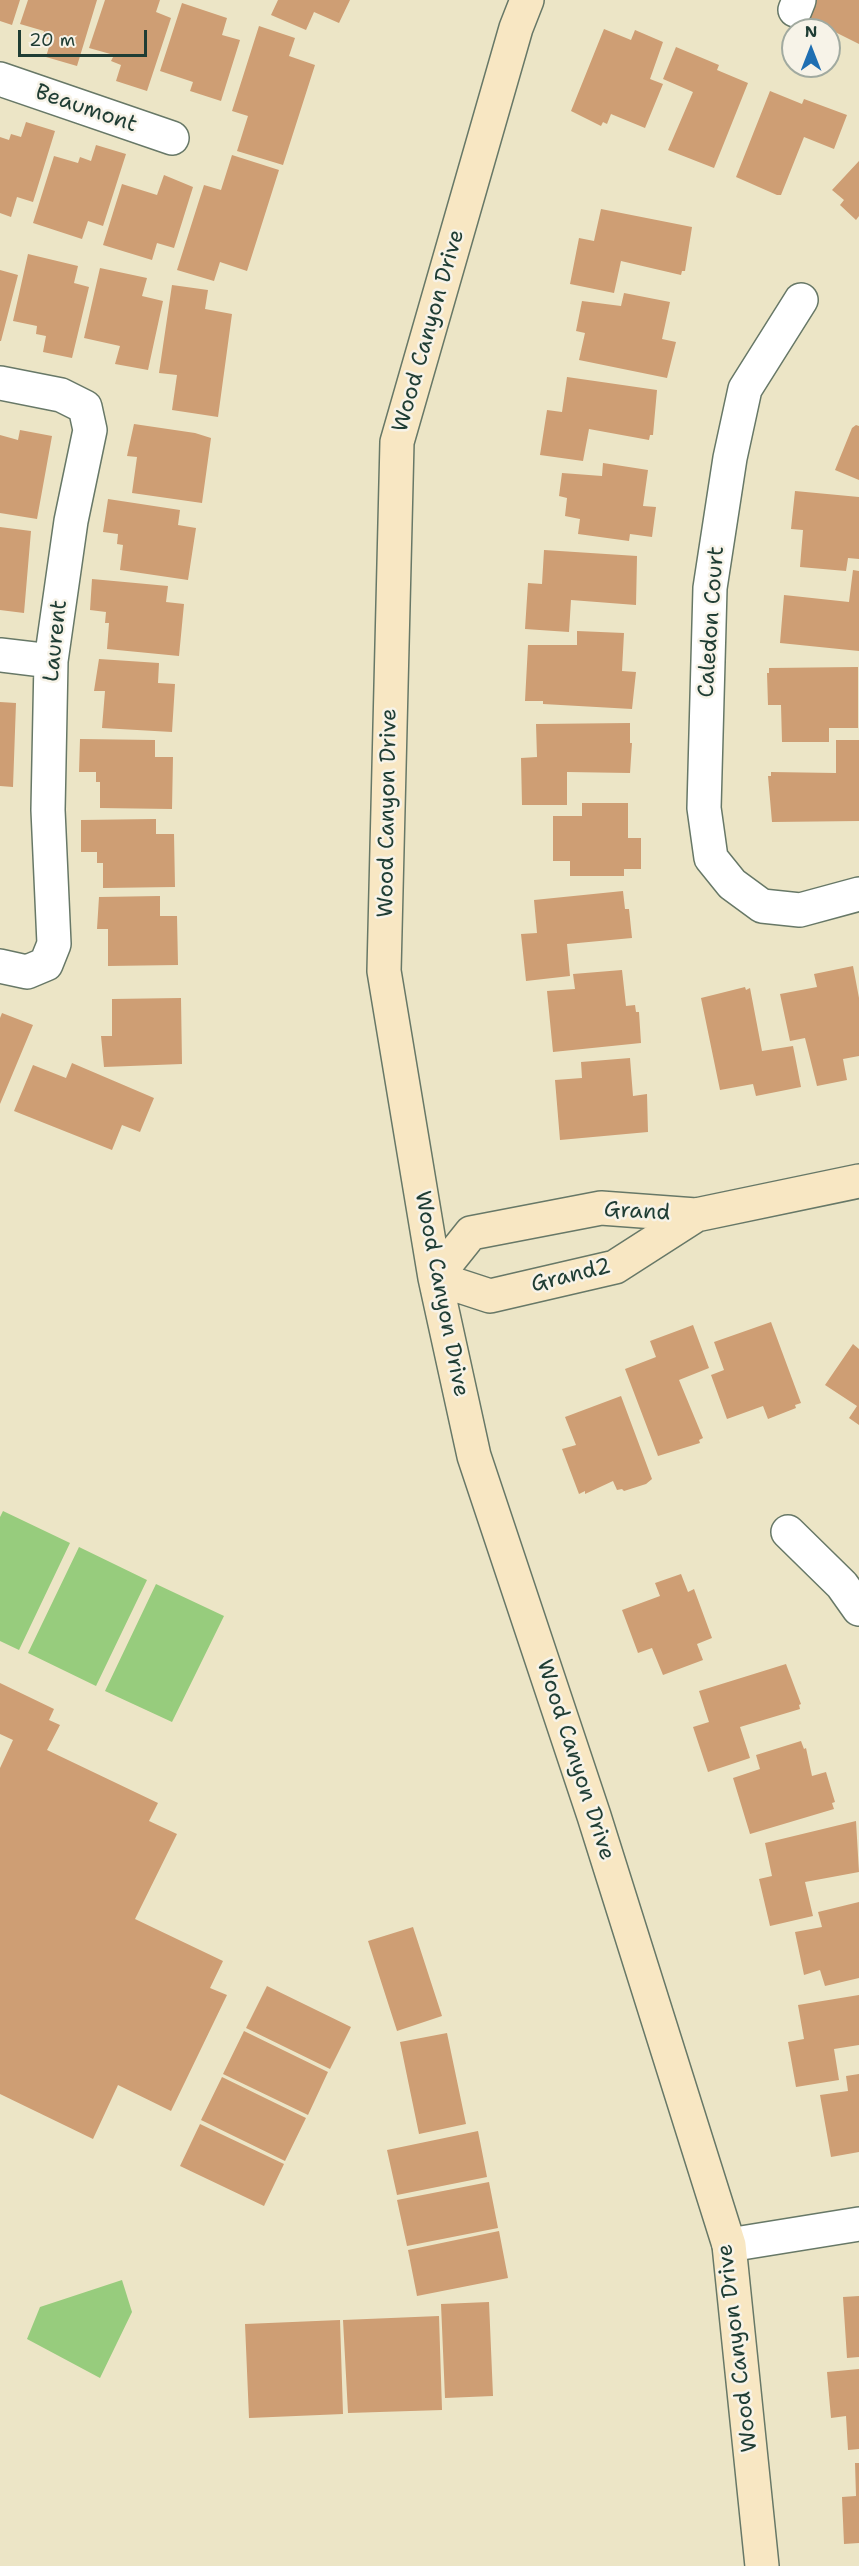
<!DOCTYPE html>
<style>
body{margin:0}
#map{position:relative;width:859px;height:2566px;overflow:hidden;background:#ece5c6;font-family:"Shantell Sans",sans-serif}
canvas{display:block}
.north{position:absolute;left:781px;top:18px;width:60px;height:60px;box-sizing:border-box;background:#f7f3e8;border:2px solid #a1aaa0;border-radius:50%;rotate:0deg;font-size:16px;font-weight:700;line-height:24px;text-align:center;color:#1f3d34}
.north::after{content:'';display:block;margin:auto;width:21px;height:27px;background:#1f6fb2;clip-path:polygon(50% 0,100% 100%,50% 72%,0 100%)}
.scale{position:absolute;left:18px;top:30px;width:129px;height:27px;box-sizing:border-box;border:3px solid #1f3d34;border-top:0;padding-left:8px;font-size:18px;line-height:21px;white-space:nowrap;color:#1f3d34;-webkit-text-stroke:4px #f7f3e8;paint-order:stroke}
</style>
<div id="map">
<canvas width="859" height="2566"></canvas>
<div class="north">N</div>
<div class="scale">20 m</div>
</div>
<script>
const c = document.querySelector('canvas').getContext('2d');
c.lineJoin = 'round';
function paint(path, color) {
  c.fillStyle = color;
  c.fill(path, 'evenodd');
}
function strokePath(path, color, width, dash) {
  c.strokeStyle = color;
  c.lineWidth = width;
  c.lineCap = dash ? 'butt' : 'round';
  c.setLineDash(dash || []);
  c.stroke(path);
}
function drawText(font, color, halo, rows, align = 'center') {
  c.font = font + ' "Shantell Sans",sans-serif';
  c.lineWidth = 5;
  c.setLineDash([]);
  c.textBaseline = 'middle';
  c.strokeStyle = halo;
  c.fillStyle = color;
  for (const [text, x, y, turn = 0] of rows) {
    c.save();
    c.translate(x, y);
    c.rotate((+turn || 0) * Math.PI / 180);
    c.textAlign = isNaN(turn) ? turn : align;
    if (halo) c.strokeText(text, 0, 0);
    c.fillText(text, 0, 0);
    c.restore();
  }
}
const green = new Path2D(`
 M3 1511 70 1543 19 1650 0 1641V1517Z
 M79 1547 147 1580 96 1686 28 1653Z
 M156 1584 224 1616 172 1722 105 1691Z
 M122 2280 132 2312 100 2378 27 2339 40 2307Z`);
const building = new Path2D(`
 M0 0H20L12 25 0 21Z
 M28 0H97L77 66 46 57 51 40 42 38 44 31 20 24Z
 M105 0H160L156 12 171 18 147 91 116 81 121 65 111 61 114 55 89 48Z
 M278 0H350L339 23 314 12 306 30 271 15Z
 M815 0H859V44L807 18Z
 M182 3 227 18 222 35 240 40 221 101 190 91 193 82 160 71Z
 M259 26 295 38 289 56 315 65 283 165 237 151 248 116 232 111Z
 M604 29 631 40 635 30 663 42 650 79 663 84 645 128 611 114 607 124 603 122 601 126 571 111Z
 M676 47 719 65 717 70 748 83 714 168 668 150 693 92 663 79Z
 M770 91 802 104 804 99 847 115 834 149 804 137 781 195H777L736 177Z
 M26 122 55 131 33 202 17 197 11 217 0 213V137L9 140 11 134 21 137Z
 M96 145 126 154 103 226 88 221 82 239 33 223 54 156 78 163 80 157 91 161Z
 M232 155 279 170 247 271 220 262 214 281 177 270 204 185 221 190Z
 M859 161V216L856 220 840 205 844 200 832 190Z
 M164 175 193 187 174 248 157 243 152 260 103 245 122 184 157 195Z
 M601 209 692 227 685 271H682L681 275 621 261 614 293 570 284 579 238 594 241Z
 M28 254 78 266 74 283 89 287 72 358 43 352 46 336 36 334 37 326 13 321Z
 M100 268 147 278 142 296 163 301 148 370 115 364 120 346 84 338Z
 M0 270 18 275 1 341H0Z
 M172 285 208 290 205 309 232 314 218 417 172 410 177 375 159 373Z
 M624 293 670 302 662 339 676 342 667 378 579 360 585 333 576 331 582 301 621 306Z
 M567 377 657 390 653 435H650L649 440 589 429 583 461 540 455 547 410 562 412Z
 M134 424 195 433 211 438 202 503 132 493 137 457 127 456Z
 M856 425 859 426V480L835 470 852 428Z
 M20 430 52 436 37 519 0 513V435L18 440Z
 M603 463 648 470 643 506 656 507 652 537 630 534 629 541 578 534 580 519 565 516 567 498 559 496 562 473 602 476Z
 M795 491 859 497V559L848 558 846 571 800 567 803 530 791 529Z
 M108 499 180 510 178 525 196 528 188 580 120 570 123 545 117 544 118 534 103 532Z
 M0 527 31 531 24 613 0 610Z
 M544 550 637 556 636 605 571 600 569 632 525 629 528 583 542 584Z
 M853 570 859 571V651L780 643 784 595 849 602Z
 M92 579 168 586 166 602 184 604 179 656 107 649 109 623H105L106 612 90 610Z
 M577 631 624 633 622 671 636 672 632 709 543 704V701H525L528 645H577Z
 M99 659 159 663 158 683 175 684 172 732 102 728 105 691H94Z
 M858 667V728H829V742H782L781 705H768L767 673H769V668Z
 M0 702 16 703 13 787 0 786Z
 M630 723V743H632L630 773 567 772V805H522L521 758 537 757 536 724Z
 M80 739 155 740V757H173L172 809 100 808V782H96V772H79Z
 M836 740H859V821L772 822 768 776H771V772L836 773Z
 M582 803H628V838H641V869H624V876H570V861H553V816H582Z
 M156 819V834H174L175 887 103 888V863H97V852H81V820Z
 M623 891 625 909H629L632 938 567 944 570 976 526 981 521 934 537 933 534 900Z
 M160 896V916H177L178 965 108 966V929H97L99 897Z
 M853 966 859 998V1056L843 1059 847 1080 817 1086 805 1038 790 1041 780 994 817 987 814 974Z
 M622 970 626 1006 635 1005 636 1012H639L641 1043 553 1052 547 991 575 989 573 974Z
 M745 987 746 990 750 988 762 1051 793 1046 801 1087 756 1096 753 1084 720 1090 701 998Z
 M181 998 182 1064 104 1067 101 1036H112V999Z
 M2 1013 33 1025 0 1104V1018Z
 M630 1058 633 1096 647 1094 648 1132 560 1140 555 1080 582 1078 581 1062Z
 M72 1063 154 1098 140 1132 122 1125 112 1150 14 1111 33 1065 66 1078Z
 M771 1322 801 1403 795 1405 796 1408 768 1419 763 1406 727 1419 711 1375 724 1370 714 1342Z
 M693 1325 709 1368 679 1380 703 1438 699 1440 700 1443 658 1456 625 1369 656 1357 650 1341Z
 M853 1344 859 1349V1425L849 1418 857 1406 825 1385Z
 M621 1396 652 1479 646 1484 624 1491 622 1489 617 1490 613 1481 585 1494V1491L579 1494 562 1449 576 1445 565 1417Z
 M681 1574 688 1592 694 1589 712 1638 697 1644 703 1660 663 1675 652 1648 638 1653 622 1610 660 1596 655 1583Z
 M786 1664 801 1704 799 1705 800 1709 740 1727 750 1758 708 1772 693 1727 709 1722 699 1691Z
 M0 1683 54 1709 49 1720 60 1725 47 1750 158 1803 149 1821 177 1834 135 1919 223 1961 210 1988 227 1995 171 2111 118 2085 93 2139 0 2094V1768L13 1740 0 1734Z
 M801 1741 804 1749 806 1748 812 1776 826 1772 835 1802 832 1803 834 1809 750 1834 733 1778 760 1769 756 1755Z
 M856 1821 859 1872 805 1882 813 1916 770 1926 759 1879 772 1876 765 1843Z
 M859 1902V1978L825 1986 820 1970 804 1975 795 1932 822 1927 818 1912Z
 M413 1927 442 2016 397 2031 368 1941Z
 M267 1986 351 2027 330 2069 246 2028Z
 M859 1995V2045L834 2049 839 2080 796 2087 788 2042 804 2039 798 2005Z
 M244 2031 328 2072 308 2115 223 2074Z
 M447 2033 466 2124 419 2134 400 2042Z
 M859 2074V2152L831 2157 820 2095 848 2091 846 2076Z
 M222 2077 306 2118 285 2161 201 2120Z
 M200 2124 284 2164 264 2206 180 2166Z
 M478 2131 487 2177 397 2195 387 2150Z
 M489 2182 498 2228 407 2246 397 2200Z
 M499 2231 508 2278 417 2296 408 2250Z
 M859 2296V2357L847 2358 843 2297Z
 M489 2302 493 2396 445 2398 441 2304Z
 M439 2316 442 2410 348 2413 343 2320Z
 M340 2320 343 2414 249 2418 245 2324Z
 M859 2369V2449L848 2450 846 2416 831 2418 827 2372Z
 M855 2463H859V2543L844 2544 842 2497 856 2496Z`);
const street = new Path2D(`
 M795 10 799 0
 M0 79 172 138
 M801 300 745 389 730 458 710 588 704 808 711 858 732 884 762 906 800 910 859 894
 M0 383 61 395 85 407 90 430 71 521 51 661 48 810 54 944 46 964 27 972 0 966
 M0 655 51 661
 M788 1532 842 1585 859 1609
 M729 2245 859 2224`);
const secondary = new Path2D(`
 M527 0 516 28 397 442 384 971 435 1278 474 1456 594 1816 729 2245 762 2566
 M435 1278 471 1233 601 1208 696 1215 859 1181
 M435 1278 490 1296 615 1267 696 1215`);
const streetNames = [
 ["Beaumont",86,109,19],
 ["Wood Canyon Drive",429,331,-74],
 ["Caledon Court",712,622,-86],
 ["Laurent",56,641,-84],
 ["Wood Canyon Drive",388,813,-89],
 ["Grand",637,1212,3],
 ["Grand2",571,1276,-14],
 ["Wood Canyon Drive",441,1294,79],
 ["Wood Canyon Drive",575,1760,72],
 ["Wood Canyon Drive",738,2348,-97]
];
paint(green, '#97cc7d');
paint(building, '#ce9e74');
strokePath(street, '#677867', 36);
strokePath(secondary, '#677867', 36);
strokePath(street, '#fff', 33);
strokePath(secondary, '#f8e7c3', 33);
drawText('22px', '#1f3d34', '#f7f3e8', streetNames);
</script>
